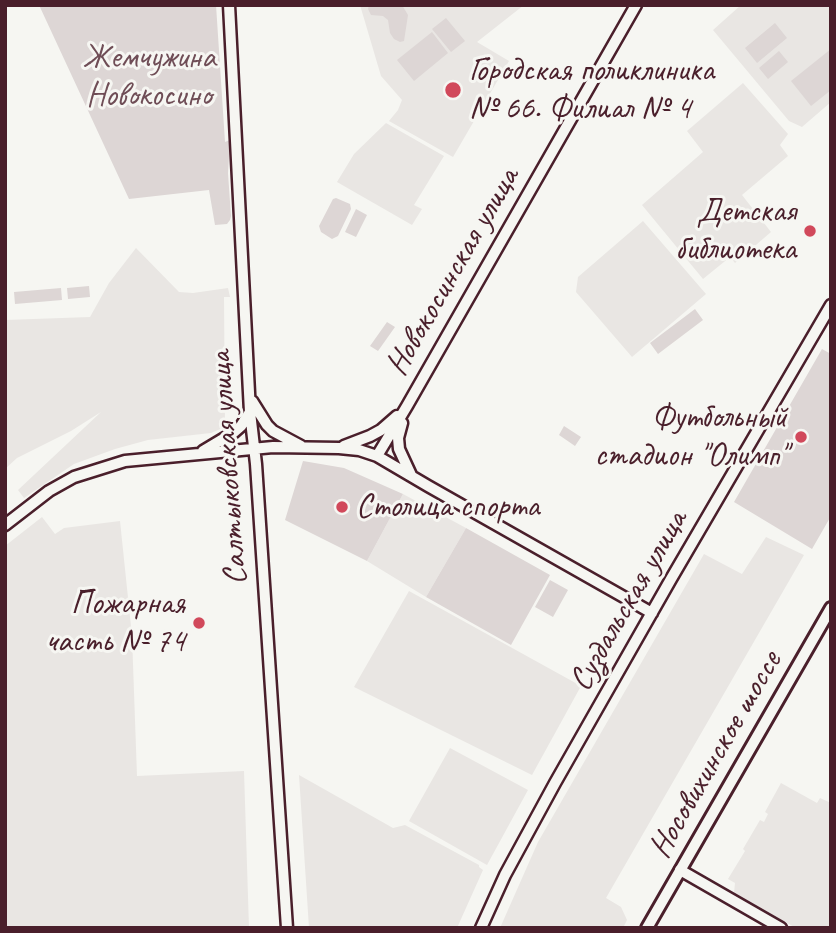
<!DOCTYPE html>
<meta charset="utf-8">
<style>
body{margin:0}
#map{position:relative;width:836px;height:933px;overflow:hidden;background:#f6f6f2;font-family:Caveat,sans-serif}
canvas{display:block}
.frame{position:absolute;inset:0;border:7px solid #4a1f2b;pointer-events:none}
</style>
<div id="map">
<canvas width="836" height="933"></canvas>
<div class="frame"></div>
</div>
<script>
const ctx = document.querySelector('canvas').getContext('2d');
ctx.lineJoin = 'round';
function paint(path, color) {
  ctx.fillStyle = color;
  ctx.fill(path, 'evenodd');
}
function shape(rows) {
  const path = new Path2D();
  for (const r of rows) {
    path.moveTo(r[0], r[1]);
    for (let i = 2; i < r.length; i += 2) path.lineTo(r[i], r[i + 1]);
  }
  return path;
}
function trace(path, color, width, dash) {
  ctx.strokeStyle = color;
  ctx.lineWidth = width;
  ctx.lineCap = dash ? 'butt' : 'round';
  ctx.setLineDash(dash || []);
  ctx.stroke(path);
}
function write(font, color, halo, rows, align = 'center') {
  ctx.font = font + ' Caveat,sans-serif';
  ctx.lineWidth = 6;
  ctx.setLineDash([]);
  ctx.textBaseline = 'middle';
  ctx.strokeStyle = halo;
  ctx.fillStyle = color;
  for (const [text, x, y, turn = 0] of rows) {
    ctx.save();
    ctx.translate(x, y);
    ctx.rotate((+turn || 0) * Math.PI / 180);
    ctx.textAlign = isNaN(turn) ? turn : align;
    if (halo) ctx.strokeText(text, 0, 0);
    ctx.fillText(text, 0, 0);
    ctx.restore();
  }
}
paint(shape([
 [360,5,524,5,477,42,509,61,453,157,389,121,398,110,402,100,381,76],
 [741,5,831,5,831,102,802,127,789,121,713,30],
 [743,83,788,134,780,145,788,156,742,195,771,232,735,263,730,257,703,279,642,205,703,152,687,131],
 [386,123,444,156,414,205,422,209,412,225,337,182,354,154],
 [643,221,706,294,632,357,576,292,578,277],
 [136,248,179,292,193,293,228,288,230,297,224,297,225,427,211,433,148,440,115,449,74,464,24,498,18,490,101,412,71,431,17,458,5,469,5,320,90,317,109,283],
 [403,494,466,528,426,597,367,561],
 [42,517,55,534,64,528,120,521,132,636,137,776,244,771,249,928,5,927,5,546],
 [766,537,804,555,606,898,621,907,627,920,623,928,500,928,538,842,704,554,742,574],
 [409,591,581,686,532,775,354,687],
 [450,748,528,790,487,865,409,821],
 [299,775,393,828,405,825,479,865,479,867,483,870,457,928,309,928],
 [781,783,817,803,820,798,831,803,831,928,796,928,734,893,735,883,728,879,745,851,743,849,760,820,764,822,768,814,765,812]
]), '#e9e6e3');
paint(shape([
 [39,5,216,5,225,142,230,140,228,173,231,216,230,220,227,224,215,225,209,190,129,199],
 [369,5,402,5,408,15,404,41,400,42,394,39,390,33,388,20,383,16,371,15,368,9],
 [446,18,465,41,451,52,432,29],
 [775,23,787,38,757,63,745,48],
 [432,32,448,53,414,81,397,60],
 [831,49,831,90,811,106,791,81],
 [779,51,788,62,768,79,759,68],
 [336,198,350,204,351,209,338,236,332,239,321,232,319,226,333,199],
 [356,209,367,215,356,237,345,232],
 [89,286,90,297,68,299,67,288],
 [61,288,62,300,15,304,14,292],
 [695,309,703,320,658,354,650,343],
 [387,322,395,327,378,351,370,346],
 [822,349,831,354,831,516,812,549,734,502],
 [564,426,581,437,575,446,559,435],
 [303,461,344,468,403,494,367,561,285,520],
 [466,528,550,575,511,645,426,597],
 [550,580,568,590,553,617,535,607]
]), '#ddd6d5');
const tertiary = shape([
 [229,5,250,412,256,464,287,928],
 [252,401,267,425,273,431,301,446],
 [402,423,398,438,399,449,411,475],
 [344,446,370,436,381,430,397,416],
 [203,451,233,433,241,426,250,412],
 [377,456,407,406,636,5],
 [5,525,49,491,74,477,125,461,273,447,339,448,359,450,377,456,428,486,652,613],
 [680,870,781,928],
 [481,928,505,875,555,783,671,579,831,305]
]);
const secondary = shape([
 [647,928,831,608]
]);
trace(tertiary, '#4a1f2b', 15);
trace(secondary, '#4a1f2b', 16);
trace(tertiary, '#f6f6f2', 10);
trace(secondary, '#f6f6f2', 10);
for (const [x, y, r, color] of [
 [453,90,9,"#d1495b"],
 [810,231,7,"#d1495b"],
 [801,437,7,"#d1495b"],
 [342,507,7,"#d1495b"],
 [199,623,7,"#d1495b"]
]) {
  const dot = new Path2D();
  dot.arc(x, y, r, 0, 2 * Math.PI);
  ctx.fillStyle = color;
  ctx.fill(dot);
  trace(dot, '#f6f6f2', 2.5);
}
write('33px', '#6f4d56', '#f6f6f2', [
 ["Жемчужина",149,58],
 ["Новокосино",149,96]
]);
write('33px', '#4a1f2b', '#f6f6f2', [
 ["Городская поликлиника",469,71,"left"],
 ["№ 66. Филиал № 4",469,109,"left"],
 ["Детская",796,212],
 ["библиотека",796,250],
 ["Футбольный",787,418],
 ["стадион \"Олимп\"",787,456],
 ["Столица спорта",356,507,"left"],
 ["Пожарная",185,604],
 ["часть № 74",185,642]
], 'right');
write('33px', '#4a1f2b', '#f6f6f2', [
 ["Новокосинская улица",453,272,-60],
 ["Салтыковская улица",229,468,-94],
 ["Суздальская улица",629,601,-60],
 ["Носовихинское шоссе",716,755,-60]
]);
</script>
